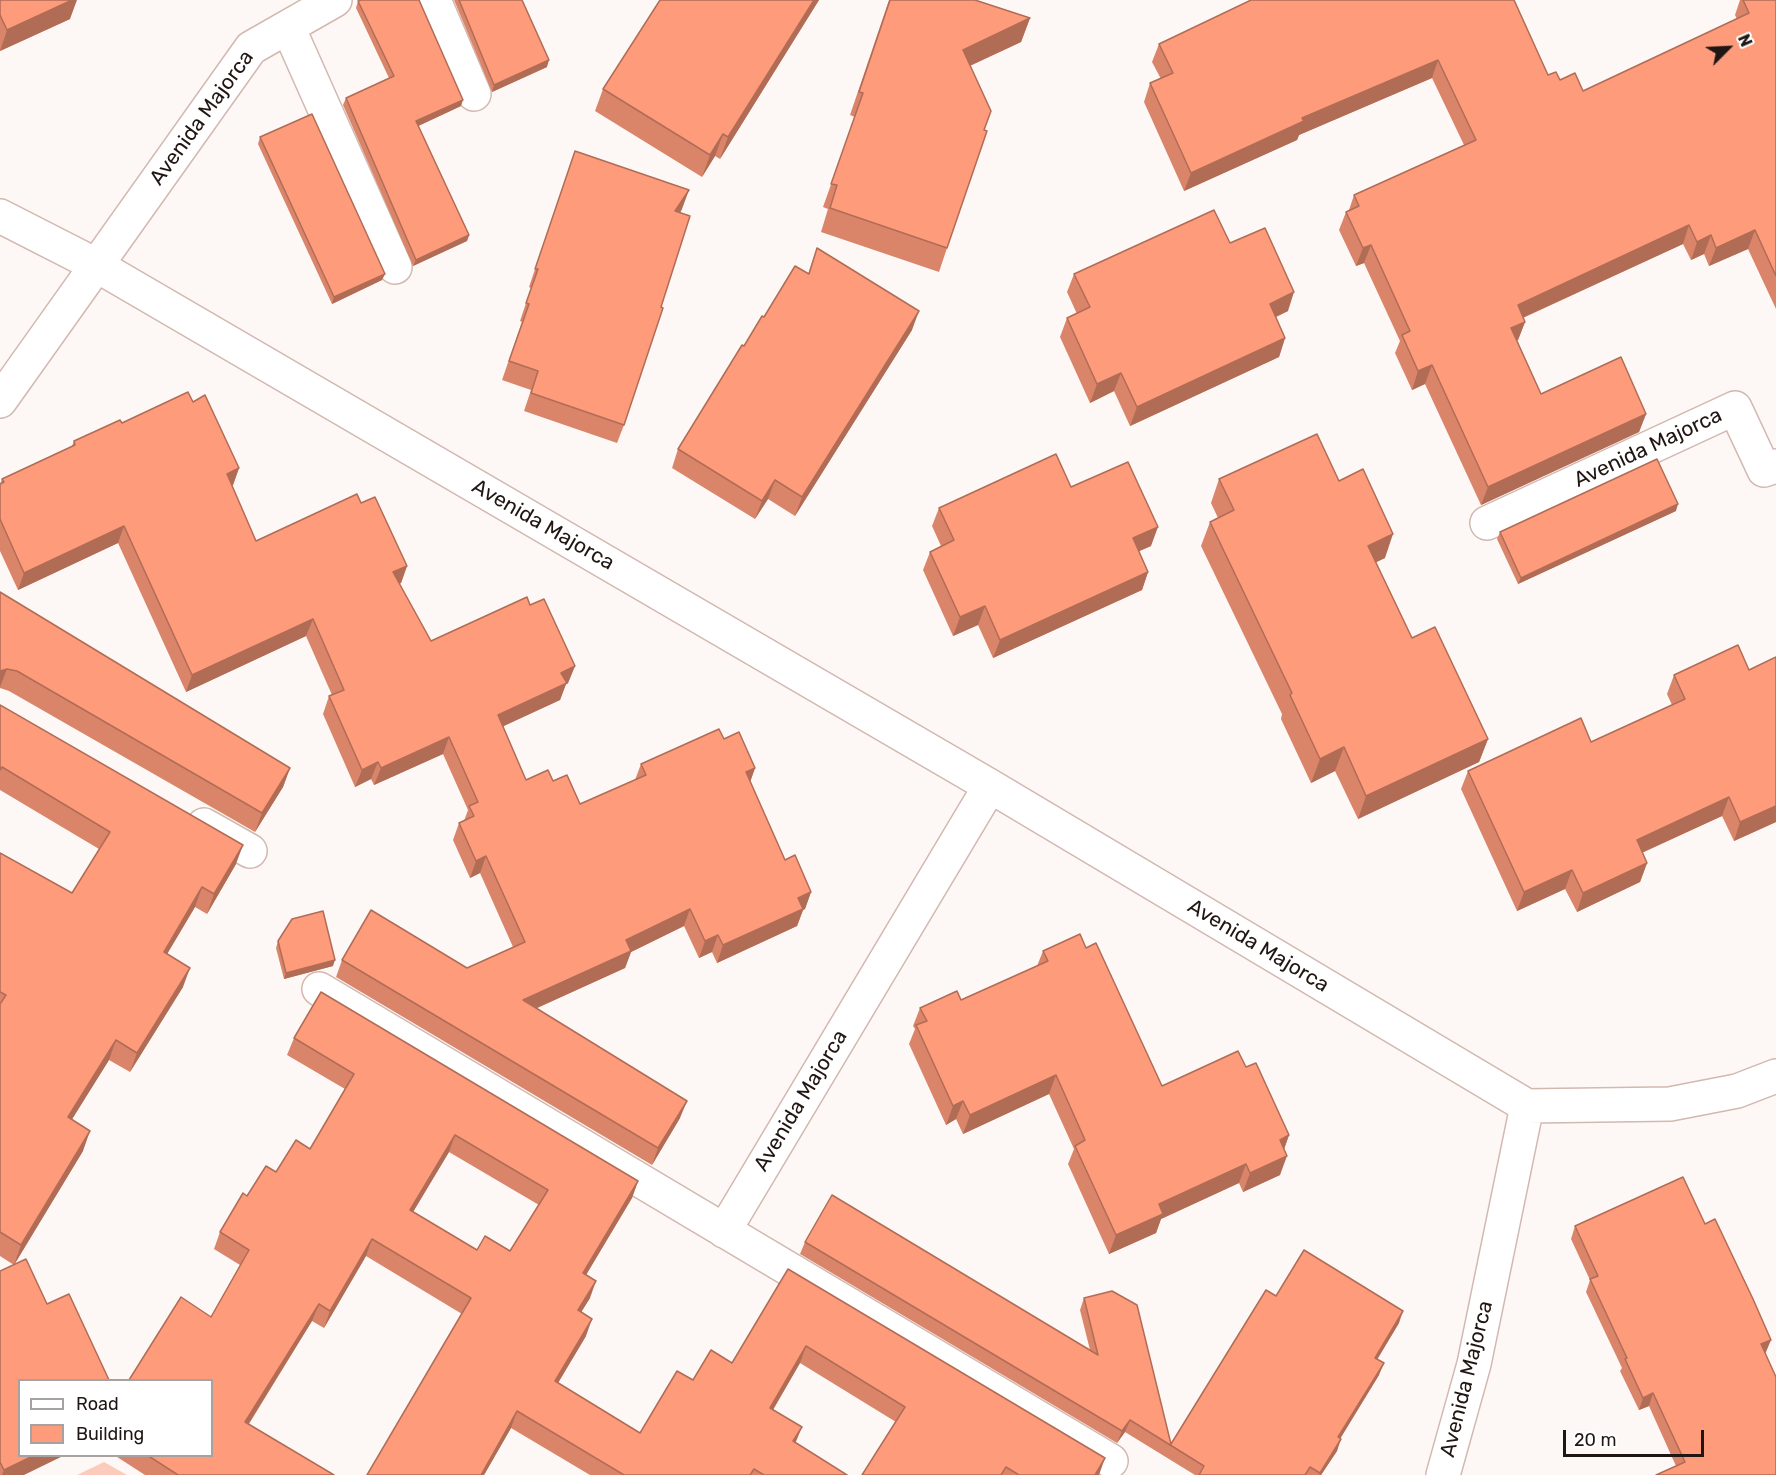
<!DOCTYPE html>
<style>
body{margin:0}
#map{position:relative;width:1776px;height:1475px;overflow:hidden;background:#fdf8f6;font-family:Rubik,sans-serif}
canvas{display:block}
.legend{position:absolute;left:18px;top:1379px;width:195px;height:78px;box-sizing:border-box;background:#fff;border:2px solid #a6a2a1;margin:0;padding:8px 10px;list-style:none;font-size:18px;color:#201613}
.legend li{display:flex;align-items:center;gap:12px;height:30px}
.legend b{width:30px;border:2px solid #a6a2a1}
.north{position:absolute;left:1698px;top:18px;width:60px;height:60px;-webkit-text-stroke:4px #fff;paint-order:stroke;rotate:66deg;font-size:16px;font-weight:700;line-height:24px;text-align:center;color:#201613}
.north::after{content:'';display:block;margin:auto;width:21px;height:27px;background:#201613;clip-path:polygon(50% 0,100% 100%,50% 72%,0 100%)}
.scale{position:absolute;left:1563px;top:1430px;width:141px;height:27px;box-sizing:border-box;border:3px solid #201613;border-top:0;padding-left:8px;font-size:18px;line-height:21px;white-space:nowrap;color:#201613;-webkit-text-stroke:4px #fff;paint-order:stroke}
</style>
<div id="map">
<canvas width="1776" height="1475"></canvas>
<ul class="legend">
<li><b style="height:8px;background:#fff"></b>Road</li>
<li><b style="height:16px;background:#fd9b7b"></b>Building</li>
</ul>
<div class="north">N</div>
<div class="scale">20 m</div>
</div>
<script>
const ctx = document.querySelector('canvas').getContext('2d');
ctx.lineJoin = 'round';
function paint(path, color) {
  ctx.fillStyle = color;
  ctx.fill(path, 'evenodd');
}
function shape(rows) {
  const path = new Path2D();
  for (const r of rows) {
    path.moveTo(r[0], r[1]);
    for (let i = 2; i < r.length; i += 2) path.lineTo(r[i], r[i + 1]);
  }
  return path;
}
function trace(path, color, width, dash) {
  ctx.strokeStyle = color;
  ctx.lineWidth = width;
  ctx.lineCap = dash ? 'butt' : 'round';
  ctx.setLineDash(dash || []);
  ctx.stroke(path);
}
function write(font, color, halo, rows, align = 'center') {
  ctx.font = font + ' Rubik,sans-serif';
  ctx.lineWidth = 4.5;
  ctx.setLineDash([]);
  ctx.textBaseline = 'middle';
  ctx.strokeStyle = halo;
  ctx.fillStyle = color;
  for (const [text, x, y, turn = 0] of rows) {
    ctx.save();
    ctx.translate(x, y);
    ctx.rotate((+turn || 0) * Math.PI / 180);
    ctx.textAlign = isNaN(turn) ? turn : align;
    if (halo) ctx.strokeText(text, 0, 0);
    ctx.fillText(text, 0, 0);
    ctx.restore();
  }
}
paint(shape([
 [104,1462,127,1475,77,1475]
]), '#fbcbbb');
const minor = shape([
 [434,0,474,94],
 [288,27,395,267],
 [0,216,96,265,990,786,1527,1106,1670,1104,1737,1091,1776,1076],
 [0,401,251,48,335,0],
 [1487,523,1735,408,1764,470,1776,466],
 [204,825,250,851],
 [319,989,1111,1461],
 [724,1231,990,786],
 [1443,1475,1474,1364,1527,1106]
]);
trace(minor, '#d3b8b0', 36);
trace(minor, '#fff', 33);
paint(shape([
 [0,0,70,19,0,51],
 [454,0,522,0,547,67,492,92],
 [660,0,819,0,720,159,715,156,702,177,595,111,603,89],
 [889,0,975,0,1030,18,1021,42,970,66,984,130,947,248,939,272,821,232,828,209,823,207,855,117,850,115],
 [1251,0,1548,75,1583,91,1737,19,1735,15,1740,0,1776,0,1776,309,1748,249,1709,266,1704,254,1691,260,1683,244,1523,318,1525,322,1518,340,1517,340,1541,394,1646,414,1639,432,1481,505,1425,384,1412,390,1395,353,1400,341,1364,263,1356,266,1339,230,1346,212,1349,210,1354,195,1464,145,1432,78,1299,135,1297,140,1184,191,1144,102,1150,83,1161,79,1152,62,1159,44],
 [358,1,461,106,418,126,469,235,467,241,413,266,343,105,346,98,389,78,356,8],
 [260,137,382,280,332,304,258,144],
 [575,151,682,209,680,213,624,425,617,443,524,411,531,390,502,380,522,322,520,321,531,288,529,287],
 [1230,243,1288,311,1276,317,1285,338,1279,357,1130,426,1114,391,1090,403,1060,337,1067,318,1077,314,1067,292,1074,274],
 [817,248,912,330,795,516,768,499,755,519,672,468,678,449,764,317,808,274],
 [193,402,239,468,233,485,232,486,256,541,361,503,407,566,401,583,399,584,431,641,530,605,575,666,568,683,566,684,560,700,503,726,526,780,553,781,580,804,635,780,641,764,724,739,755,768,750,782,785,860,811,892,805,909,803,910,797,926,717,963,712,952,699,958,684,926,631,952,625,968,537,1008,680,1118,652,1165,336,977,342,960,467,968,513,947,480,873,470,878,453,840,459,823,464,821,468,810,443,754,374,785,371,779,355,787,323,714,329,696,332,695,306,636,186,692,118,543,18,590,0,551,0,484,2,479,72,446,74,441,122,423],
 [1219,479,1339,481,1385,558,1376,562,1412,638,1488,739,1479,762,1358,819,1335,771,1311,783,1281,719,1282,714,1201,546,1210,522,1218,518,1211,503],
 [1071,487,1151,546,1139,551,1148,572,1142,590,993,658,978,625,953,636,923,570,930,552,941,546,932,526,939,508],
 [1676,511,1518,584,1497,539,1500,532],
 [0,592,290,768,283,787,255,832,9,691,0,688],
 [1776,657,1776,822,1734,841,1722,816,1642,853,1647,863,1640,882,1577,912,1565,889,1517,911,1461,789,1468,771,1591,742,1672,705,1667,694,1674,675,1749,670],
 [0,705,236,864,207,914,195,907,167,954,183,987,130,1072,109,1060,72,1119,83,1151,14,1265,24,1475,0,1475,0,1271,14,1265,0,1256,0,853,72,893,99,849,0,790],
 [278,941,333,966,284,979,276,948],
 [1086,948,1162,1086,1246,1067,1289,1135,1284,1150,1280,1175,1243,1192,1239,1183,1161,1219,1156,1233,1109,1254,1068,1164,1074,1149,1049,1094,963,1134,956,1119,946,1125,909,1044,915,1029,913,1026,920,1008,961,1000,1037,966,1043,951],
 [294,1038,638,1181,632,1198,586,1275,590,1298,581,1312,586,1336,558,1383,640,1433,693,1380,732,1363,788,1269,1099,1475,862,1475,896,1422,800,1363,773,1410,796,1443,847,1475,590,1475,511,1428,484,1475,367,1475,462,1314,366,1256,324,1328,312,1321,249,1424,334,1475,145,1475,114,1455,212,1455,211,1317,240,1265,214,1249,220,1232,247,1196,276,1172,310,1149,345,1089,287,1055],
 [449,1152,539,1205,510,1251,477,1250,413,1212],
 [1705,1224,1766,1352,1765,1353,1776,1475,1676,1466,1649,1406,1639,1410,1620,1371,1622,1368,1586,1292,1590,1280,1571,1239,1575,1226],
 [805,1242,1090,1350,1080,1310,1084,1298,1171,1444,1276,1296,1399,1323,1377,1359,1379,1375,1340,1438,1337,1451,1321,1475,1195,1475,1125,1432,1117,1443,800,1254]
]), '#da856a');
paint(shape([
 [72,0,77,0,70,19,0,51,7,30],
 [814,0,819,0,720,159,728,137],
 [1030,18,1021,42,954,73,963,50],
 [549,60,547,67,492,92,494,85],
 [1438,60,1432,78,1299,135,1297,140,1184,191,1191,173,1302,118],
 [463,100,461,106,414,128,416,121],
 [723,134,715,156,702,177,710,155],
 [689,190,682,209,669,230,675,211],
 [1689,225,1683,244,1511,323,1518,305],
 [1755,230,1748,249,1709,266,1716,248],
 [469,235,467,241,413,266,416,260],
 [1711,235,1704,254,1691,260,1697,242],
 [1371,245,1364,263,1356,266,1363,248],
 [385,274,382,280,332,304,334,297],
 [1294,292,1288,311,1263,323,1270,304],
 [919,311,912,330,795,516,802,497],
 [1525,322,1518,340,1505,346,1511,328],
 [1285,338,1279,357,1130,426,1137,407],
 [1432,365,1425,384,1412,390,1418,371],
 [1121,373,1114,391,1090,403,1097,384],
 [1646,414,1639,432,1481,505,1488,487],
 [239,468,233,485,220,491,227,474],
 [775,480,768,499,755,519,762,501],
 [1678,504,1676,511,1518,584,1521,578],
 [124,526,118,543,18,590,24,573],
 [1158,527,1151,546,1126,557,1133,538],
 [1393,534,1385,558,1360,570,1368,546],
 [407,566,401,583,387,590,393,572],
 [1148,572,1142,590,993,658,1000,640],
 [985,606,978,625,953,636,960,617],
 [313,619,306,636,186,692,192,675],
 [575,666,568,683,566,684,560,700,491,732,498,715,561,673],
 [7,669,0,687,0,671],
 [449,737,443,754,374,785,381,768],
 [1488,739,1479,762,1358,819,1366,796],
 [1344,747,1335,771,1311,783,1320,759],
 [378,762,371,779,355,787,362,770],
 [290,768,283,787,255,832,262,813],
 [755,768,749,785,746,772],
 [1729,797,1722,816,1630,858,1637,840],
 [1776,806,1776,822,1734,841,1740,822],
 [243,845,236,864,207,914,214,894],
 [486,856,480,873,470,878,476,861],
 [1647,863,1640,882,1577,912,1583,893],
 [1572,870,1565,889,1517,911,1524,892],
 [202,887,195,907,157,971,164,952],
 [811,892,805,909,803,910,797,926,717,963,723,945,798,898],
 [690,909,684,926,631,952,625,968,517,1017,523,1000,626,940],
 [718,935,712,952,699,958,705,941],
 [335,960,333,966,284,979,286,973],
 [190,968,183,987,130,1072,137,1053],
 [116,1040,109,1060,61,1137,68,1117],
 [1056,1075,1049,1094,963,1134,970,1115],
 [687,1101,680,1118,652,1165,658,1148],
 [963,1101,956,1119,946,1125,953,1106],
 [90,1131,83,1151,14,1265,21,1245],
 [455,1135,449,1152,404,1227,410,1210],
 [1289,1135,1282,1154,1280,1140],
 [1287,1156,1280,1175,1243,1192,1250,1173],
 [1246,1164,1239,1183,1161,1219,1156,1233,1109,1254,1116,1235,1159,1204],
 [638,1181,632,1198,577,1290,583,1273],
 [372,1239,366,1256,324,1328,330,1311],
 [596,1281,590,1298,572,1327,578,1310],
 [319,1304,312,1321,239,1439,245,1422],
 [1403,1311,1399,1323,1371,1370,1375,1358],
 [592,1319,586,1336,549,1398,555,1381],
 [1771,1340,1766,1352,1756,1356,1761,1344],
 [806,1346,800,1363,764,1425,770,1408],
 [1384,1363,1379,1375,1334,1449,1338,1437],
 [1653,1393,1649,1406,1639,1410,1643,1398],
 [517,1411,511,1428,484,1475,481,1475],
 [1130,1420,1125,1432,1117,1443,1122,1431],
 [802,1427,795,1444,793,1441],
 [1341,1439,1337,1451,1321,1475,1319,1475],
 [35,1455,65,1455,24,1475,2,1475,4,1470],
 [1105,1458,1099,1475,1095,1475]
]), '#b16c56');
const building = shape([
 [0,0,72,0,7,30,0,15,0,0],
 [361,0,419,0,463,100,416,121,469,235,416,260,346,98,394,76,358,1,361,0],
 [459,0,522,0,549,60,494,85,459,0],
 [660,0,814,0,728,137,723,134,710,155,603,89,660,0],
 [890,0,975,0,1030,18,963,50,991,111,984,130,987,131,947,248,830,208,837,185,831,184,863,93,859,92,890,0],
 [1251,0,1514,0,1548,75,1556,72,1560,80,1575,73,1583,91,1749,13,1743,0,1776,0,1776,276,1755,230,1716,248,1711,235,1697,242,1689,225,1518,305,1525,322,1511,328,1541,394,1621,357,1646,414,1488,487,1432,365,1418,371,1402,335,1410,331,1371,245,1363,248,1346,212,1359,206,1354,195,1476,140,1438,60,1302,118,1304,121,1191,173,1150,83,1173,73,1159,44,1251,0],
 [312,114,385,274,334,297,260,137,312,114],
 [575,151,689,190,675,211,690,216,661,307,663,308,624,425,531,393,538,371,509,361,529,304,526,303,538,269,535,269,575,151],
 [1214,210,1230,243,1265,228,1294,292,1270,304,1285,338,1137,407,1121,373,1097,384,1067,318,1090,307,1074,274,1214,210],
 [817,248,919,311,802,497,775,480,762,501,678,449,742,345,744,346,762,316,764,317,795,266,809,274,817,248],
 [188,392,193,402,205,395,239,468,227,474,256,541,357,494,361,503,375,497,407,566,393,572,431,641,527,597,530,605,544,599,575,666,561,673,567,683,498,715,526,780,548,770,553,781,567,775,580,804,646,775,641,764,719,729,724,739,739,732,755,768,746,772,785,860,795,855,811,892,798,898,803,909,723,945,718,935,705,941,690,909,626,940,631,951,523,1000,687,1101,658,1148,342,960,371,910,467,968,525,942,486,856,476,861,459,823,474,816,469,806,478,802,449,737,381,768,378,762,362,770,329,696,344,690,313,619,192,675,124,526,24,573,0,519,0,484,4,482,2,479,75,445,74,441,120,420,122,423,188,392],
 [1317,434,1339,481,1363,469,1393,534,1368,546,1412,638,1435,627,1488,739,1366,796,1344,747,1320,759,1290,695,1292,693,1210,522,1234,510,1219,479,1317,434],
 [1056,454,1071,487,1128,462,1158,527,1133,538,1148,572,1000,640,985,606,960,617,930,552,954,540,939,508,1056,454],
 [1657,459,1678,504,1521,578,1500,532,1657,459],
 [0,592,290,768,262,813,17,671,7,669,0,671,0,592],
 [1738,645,1749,670,1776,657,1776,806,1740,822,1729,797,1637,840,1647,863,1583,893,1572,870,1524,892,1468,771,1581,718,1591,742,1685,699,1674,675,1738,645],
 [0,705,243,845,214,894,202,887,164,952,190,968,137,1053,116,1040,68,1117,90,1131,21,1245,0,1232,0,1004,6,995,0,992,0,853,72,893,110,832,2,767,0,770,0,705],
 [323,911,335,960,286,973,278,941,292,919,323,911],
 [1080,934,1086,948,1096,943,1162,1086,1238,1051,1246,1067,1256,1063,1289,1135,1280,1140,1287,1156,1250,1173,1246,1164,1159,1204,1163,1214,1116,1235,1075,1146,1085,1140,1056,1075,970,1115,963,1101,953,1106,916,1025,927,1021,920,1008,957,991,961,1000,1048,961,1043,951,1080,934],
 [321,992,638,1181,583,1273,596,1281,578,1310,592,1319,555,1381,640,1433,677,1371,693,1380,711,1350,732,1363,788,1269,1105,1458,1095,1475,1019,1475,1006,1467,1001,1475,862,1475,905,1407,806,1346,770,1408,802,1427,793,1441,847,1475,764,1475,754,1469,750,1475,624,1475,517,1411,481,1475,367,1475,471,1298,372,1239,330,1311,319,1304,245,1422,334,1475,178,1475,147,1455,212,1455,212,1380,129,1380,181,1297,211,1317,249,1250,220,1232,243,1193,247,1196,266,1166,276,1172,296,1140,310,1149,354,1074,294,1038,321,992],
 [455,1135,548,1190,510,1251,485,1236,477,1250,410,1210,455,1135],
 [1683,1177,1705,1224,1715,1219,1753,1299,1771,1340,1761,1344,1776,1377,1776,1475,1656,1475,1685,1462,1653,1393,1643,1398,1625,1359,1627,1358,1590,1279,1598,1276,1575,1226,1683,1177],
 [832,1195,1098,1355,1084,1298,1112,1291,1137,1305,1171,1444,1266,1290,1276,1296,1304,1250,1403,1311,1375,1358,1384,1363,1338,1437,1341,1439,1320,1473,1310,1467,1305,1475,1199,1475,1204,1466,1130,1420,1122,1431,805,1242,832,1195],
 [26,1259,47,1304,69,1294,109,1380,20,1380,20,1455,35,1455,4,1470,0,1462,0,1271,26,1259]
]);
paint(building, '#fd9b7b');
trace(building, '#b16c56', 1.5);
write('21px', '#201613', '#fff', [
 ["Avenida Majorca",202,118,-54],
 ["Avenida Majorca",1648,448,-25],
 ["Avenida Majorca",543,525,30],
 ["Avenida Majorca",1258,946,31],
 ["Avenida Majorca",801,1101,-59],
 ["Avenida Majorca",1467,1379,-76]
]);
</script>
